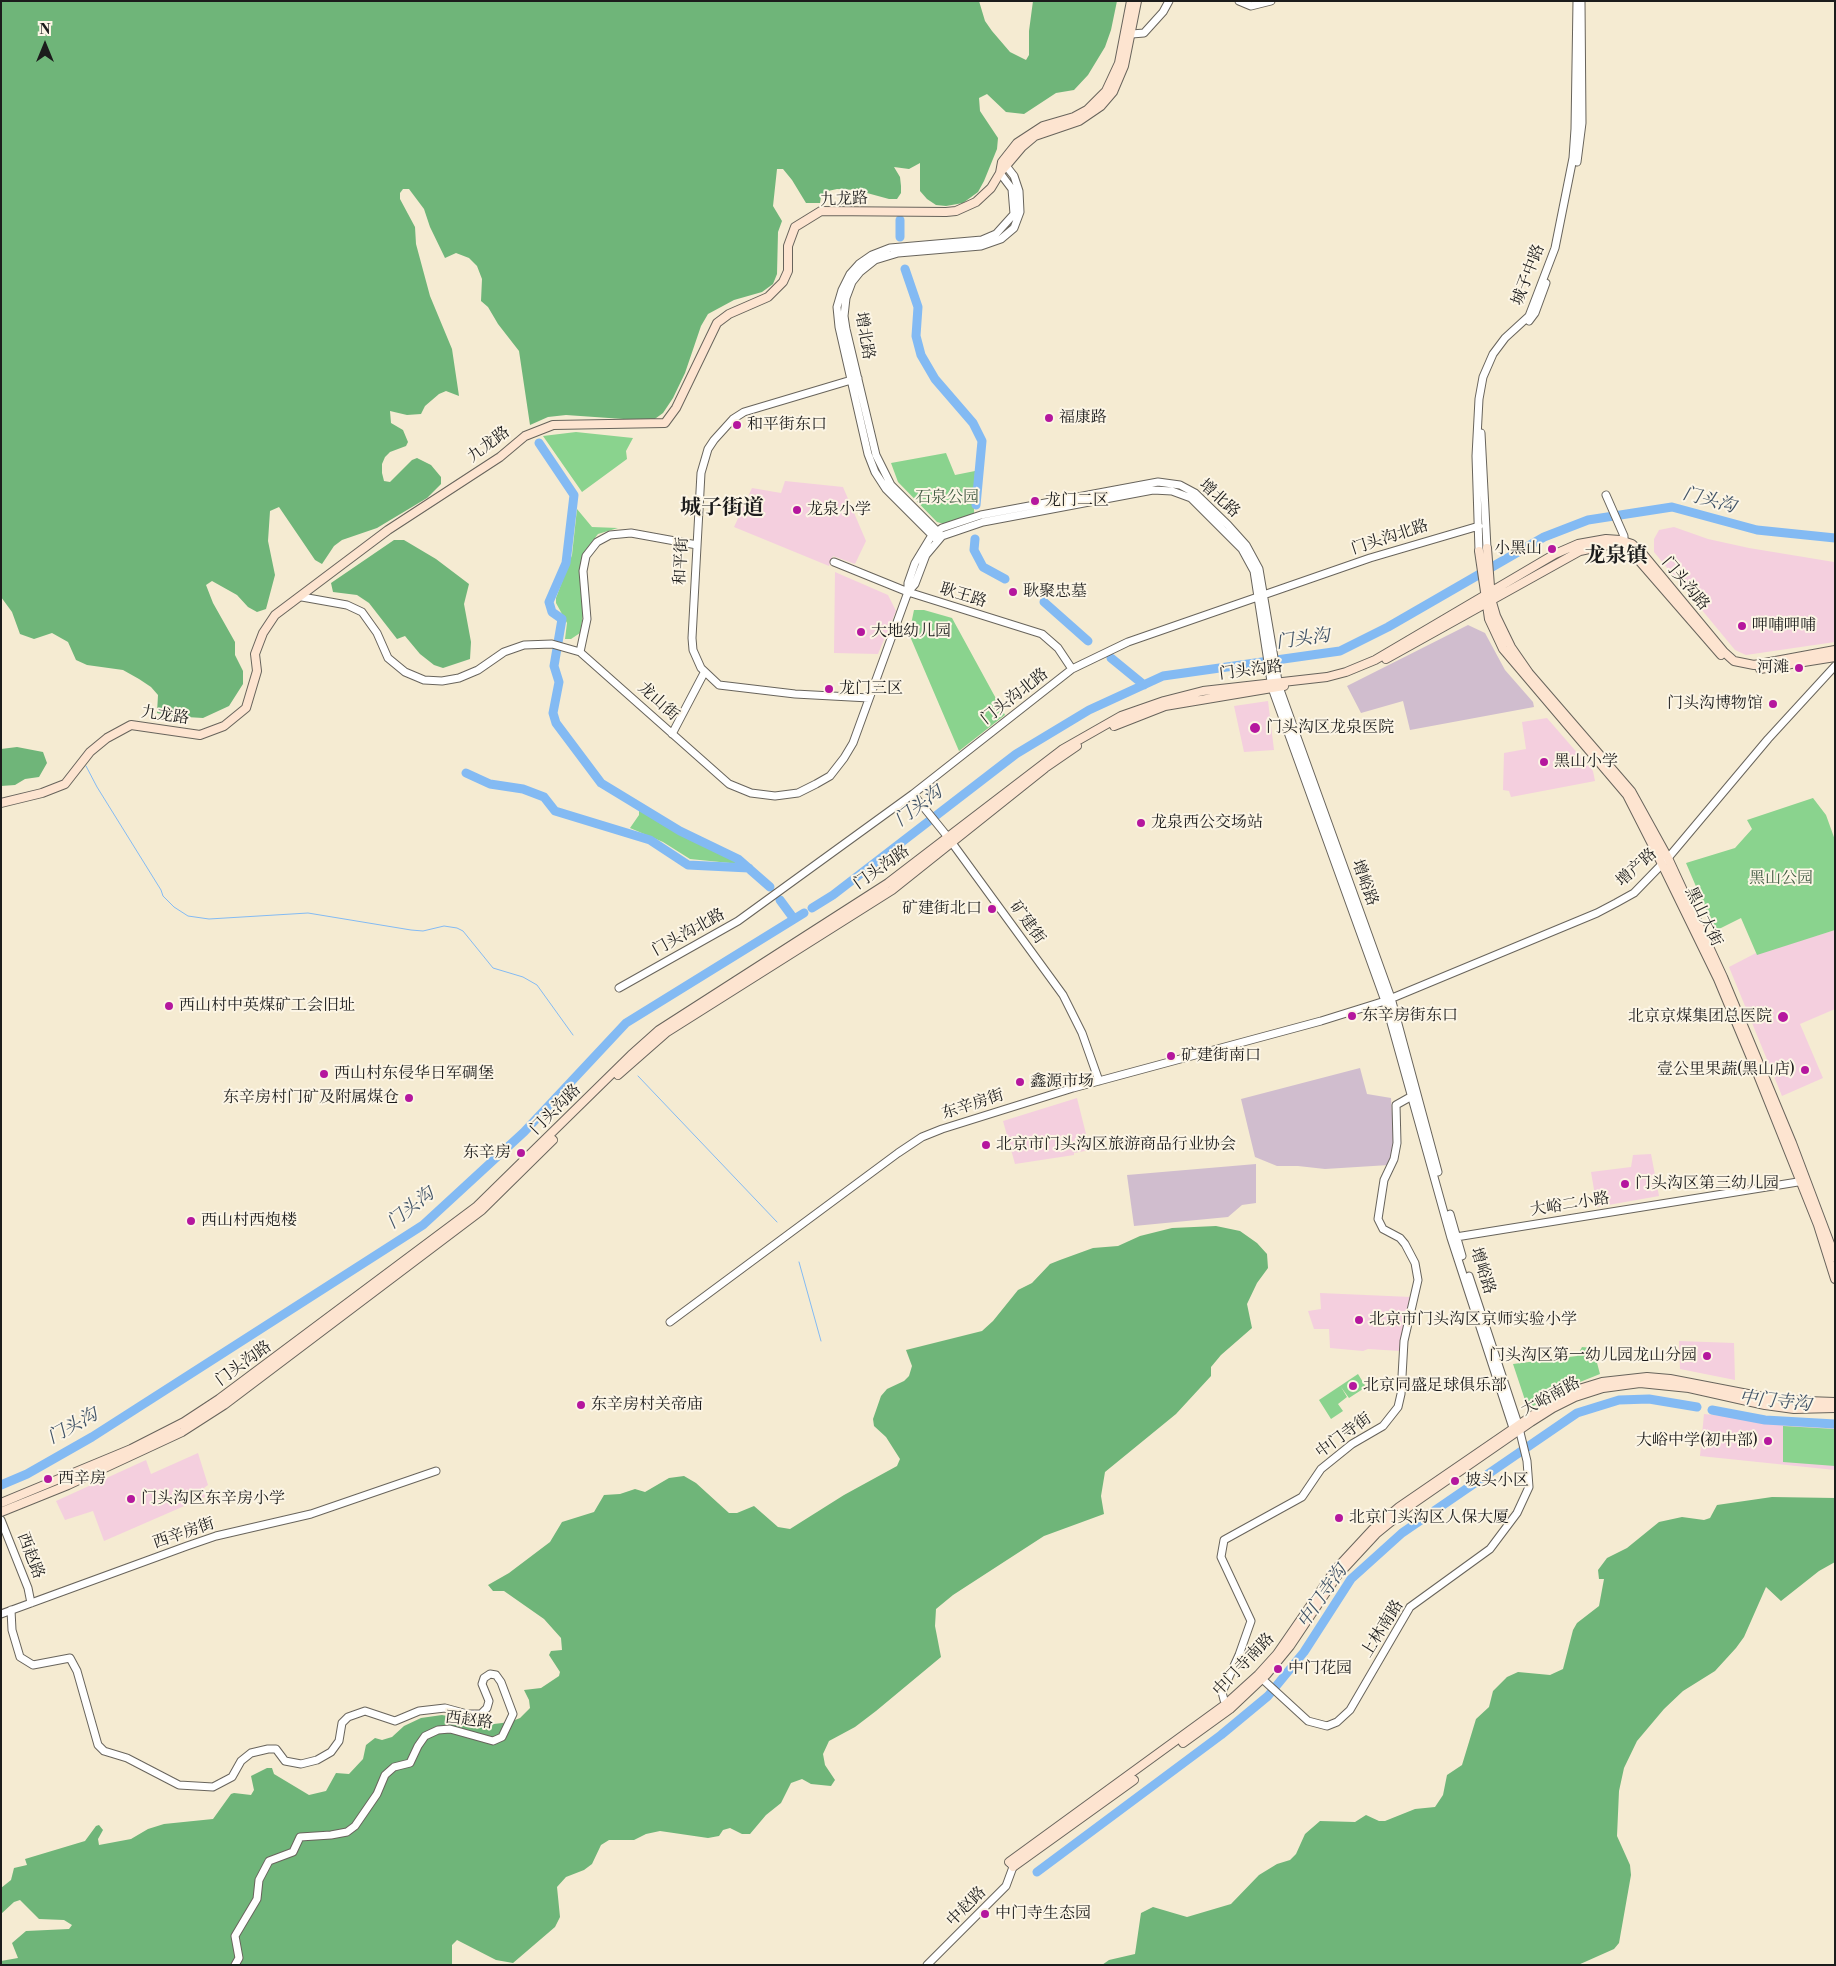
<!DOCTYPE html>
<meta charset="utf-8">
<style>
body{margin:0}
#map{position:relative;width:1836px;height:1966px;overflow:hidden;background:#f5ebd2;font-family:"Libre Bodoni",serif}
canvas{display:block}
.frame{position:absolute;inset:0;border:2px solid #1c1c1c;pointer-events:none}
.north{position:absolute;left:20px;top:20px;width:50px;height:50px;-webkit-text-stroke:4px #fcf5e5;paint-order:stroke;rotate:0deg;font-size:14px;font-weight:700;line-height:20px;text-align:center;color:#1c1c1c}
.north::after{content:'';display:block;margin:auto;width:18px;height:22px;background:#1c1c1c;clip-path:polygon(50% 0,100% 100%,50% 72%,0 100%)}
</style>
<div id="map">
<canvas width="1836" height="1966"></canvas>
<div class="frame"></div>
<div class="north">N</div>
</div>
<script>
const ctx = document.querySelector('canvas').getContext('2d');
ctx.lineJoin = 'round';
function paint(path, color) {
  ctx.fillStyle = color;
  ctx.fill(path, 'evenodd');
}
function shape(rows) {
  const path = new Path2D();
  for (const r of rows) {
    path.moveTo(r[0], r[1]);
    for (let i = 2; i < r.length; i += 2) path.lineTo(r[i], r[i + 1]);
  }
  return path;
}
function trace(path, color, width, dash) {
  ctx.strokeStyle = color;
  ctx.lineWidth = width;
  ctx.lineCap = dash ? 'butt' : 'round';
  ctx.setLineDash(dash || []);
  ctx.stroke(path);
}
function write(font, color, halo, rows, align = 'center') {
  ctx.font = font + ' "Libre Bodoni","Noto Serif SC",serif';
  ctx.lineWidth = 4;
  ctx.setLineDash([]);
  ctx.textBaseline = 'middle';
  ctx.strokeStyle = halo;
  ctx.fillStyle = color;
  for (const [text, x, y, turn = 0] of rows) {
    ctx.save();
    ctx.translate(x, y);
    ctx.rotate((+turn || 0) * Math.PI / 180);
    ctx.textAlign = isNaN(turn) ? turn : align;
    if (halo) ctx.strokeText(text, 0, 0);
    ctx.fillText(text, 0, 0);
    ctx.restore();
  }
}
paint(shape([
 [785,481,843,487,866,541,855,564,833,556,829,566,734,527,752,488,781,493],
 [1674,527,1708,539,1749,548,1834,562,1835,642,1746,655,1735,650,1654,552,1654,539,1659,530],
 [835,572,888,595,896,611,878,654,834,653],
 [1268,701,1274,750,1244,752,1234,706],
 [1547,718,1593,771,1595,781,1511,797,1509,791,1503,790,1504,753,1526,749,1522,722],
 [1835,930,1835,1009,1800,1024,1823,1078,1782,1096,1729,967,1756,953,1757,954],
 [1077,1098,1090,1150,1074,1153,1074,1155,1015,1164,1003,1121],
 [1651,1154,1659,1196,1597,1207,1591,1172,1631,1167,1633,1155],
 [1320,1293,1411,1297,1400,1351,1368,1349,1363,1351,1330,1348,1329,1329,1314,1329,1308,1311,1321,1309],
 [1679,1341,1734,1343,1735,1380,1680,1369],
 [1704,1414,1835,1427,1835,1470,1700,1456],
 [198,1453,208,1485,204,1488,205,1497,104,1541,93,1511,65,1520,56,1501,146,1460,151,1474]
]), '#f4cfde');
paint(shape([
 [1468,625,1485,633,1505,670,1533,702,1534,707,1410,730,1403,701,1361,713,1347,686],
 [1360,1068,1367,1094,1391,1098,1394,1146,1389,1165,1325,1169,1298,1166,1277,1166,1255,1157,1241,1099],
 [1256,1164,1256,1203,1242,1205,1228,1217,1134,1226,1127,1175]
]), '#d0bdce');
paint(shape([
 [576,432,633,438,626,451,627,459,582,492,543,436],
 [946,453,955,475,975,471,974,514,944,524,937,522,898,482,891,463],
 [577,509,592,527,618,528,598,534,588,547,579,569,584,609,580,633,571,639,565,639,567,623,556,603,556,598,572,555],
 [914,610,924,610,952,618,1005,715,959,751,909,634],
 [1813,798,1826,815,1835,840,1835,930,1757,955,1741,918,1715,931,1686,863,1735,848,1752,829,1747,820],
 [639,809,684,837,740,864,690,859,663,842,630,828,639,815],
 [1582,1347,1593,1348,1600,1374,1565,1388,1528,1409,1513,1364,1577,1356],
 [1358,1374,1366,1387,1349,1398,1341,1387,1347,1397,1338,1404,1343,1411,1331,1419,1319,1400],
 [1783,1426,1835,1429,1835,1466,1783,1462]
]), '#8ad38e');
paint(shape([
 [1,1,979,1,985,21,992,31,1010,52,1026,60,1029,55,1029,31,1033,1,1117,1,1111,30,1105,47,1088,75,1074,90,1056,93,1024,114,1006,112,987,94,979,98,980,111,998,138,997,149,984,181,978,192,963,203,946,206,936,205,927,199,920,191,920,163,909,169,894,167,900,177,901,186,901,193,897,199,889,199,856,190,837,189,828,191,821,196,820,203,806,203,792,180,783,169,777,169,773,206,782,221,778,232,777,274,773,284,762,292,734,300,708,314,701,326,685,373,673,398,663,413,652,421,566,415,548,417,530,425,519,351,498,324,488,307,481,301,482,279,477,266,469,258,456,253,445,258,430,227,424,209,409,189,403,189,400,193,400,199,415,227,416,244,430,296,452,349,459,396,446,391,439,394,425,406,421,414,407,415,390,411,391,423,403,430,408,442,406,446,390,452,385,457,382,464,382,473,384,481,390,482,412,460,417,458,431,465,441,477,441,484,427,498,377,528,342,540,334,546,322,564,315,560,279,507,270,511,268,541,275,575,266,609,257,612,248,607,237,595,212,581,206,585,213,603,235,642,235,655,243,671,243,684,229,706,203,718,170,716,157,713,158,695,151,687,139,679,123,670,87,665,76,660,68,642,52,633,34,639,20,634,12,612,1,597],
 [394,540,404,540,436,559,469,584,464,604,471,642,470,659,443,668,434,665,420,654,405,636,397,639,369,603,357,595,333,592,331,583],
 [17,747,43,752,47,763,39,777,25,779,15,785,1,786,1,749],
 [1216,1226,1240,1231,1257,1243,1267,1254,1268,1268,1257,1283,1247,1304,1252,1328,1221,1355,1211,1367,1211,1376,1176,1414,1105,1472,1101,1496,1104,1514,1044,1536,953,1595,936,1609,935,1626,941,1657,876,1711,855,1727,829,1741,823,1754,825,1765,835,1780,831,1786,811,1784,802,1779,791,1783,781,1803,766,1815,750,1834,742,1834,730,1828,723,1830,719,1836,708,1838,660,1831,646,1834,634,1840,609,1840,601,1845,592,1864,584,1870,566,1877,557,1887,560,1917,555,1927,513,1963,496,1960,457,1940,452,1945,452,1965,1,1965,1,1961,18,1958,12,1943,26,1931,69,1929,72,1925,64,1920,39,1919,20,1900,14,1902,1,1914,1,1888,11,1880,14,1868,27,1865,25,1859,85,1841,96,1826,99,1825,103,1830,98,1839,99,1845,131,1839,148,1829,164,1824,213,1819,231,1794,234,1793,251,1795,254,1790,251,1776,267,1768,272,1768,274,1774,309,1795,326,1791,336,1773,349,1774,363,1759,366,1745,375,1738,382,1740,392,1737,404,1726,421,1718,442,1715,467,1720,489,1716,494,1724,510,1722,520,1718,530,1708,529,1700,524,1690,541,1688,559,1676,560,1672,549,1655,551,1651,562,1650,561,1638,544,1619,504,1591,493,1591,488,1585,509,1573,550,1542,562,1522,594,1512,604,1495,620,1494,635,1489,645,1492,669,1478,684,1476,696,1483,729,1513,737,1513,754,1506,778,1527,790,1529,844,1495,897,1466,900,1459,886,1437,874,1426,873,1419,881,1396,887,1389,904,1381,909,1376,912,1366,906,1350,982,1331,993,1321,1018,1290,1032,1283,1050,1264,1060,1260,1093,1248,1118,1246,1140,1236,1172,1228],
 [1772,1497,1835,1498,1835,1562,1819,1571,1781,1601,1766,1587,1744,1637,1736,1648,1715,1671,1683,1691,1664,1709,1637,1741,1624,1768,1619,1791,1617,1836,1630,1865,1631,1875,1619,1943,1614,1949,1578,1965,1102,1965,1109,1960,1135,1954,1141,1913,1153,1907,1187,1917,1231,1904,1259,1875,1277,1864,1290,1860,1296,1854,1305,1834,1320,1821,1355,1822,1366,1815,1379,1821,1385,1821,1415,1809,1435,1807,1443,1795,1447,1775,1462,1765,1476,1719,1489,1707,1493,1691,1507,1677,1518,1672,1550,1675,1563,1669,1573,1630,1577,1623,1599,1606,1604,1579,1599,1579,1598,1570,1607,1558,1627,1548,1659,1522,1682,1517,1704,1520,1710,1518,1717,1505]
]), '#6fb579');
trace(shape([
 [86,766,97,787,161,890,163,896,174,907,188,916,209,919,308,913,411,930,423,931,444,926,457,928,463,931,493,968,523,977,537,985,573,1035],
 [638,1076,777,1222],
 [799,1262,821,1341]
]), '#83baf3', 1);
trace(shape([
 [900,220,900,237],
 [905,269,918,307,916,336,921,355,935,379,973,423,982,441,976,505],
 [539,443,574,495,566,563,549,602,552,612,562,619,554,666,559,682,553,713,556,723,601,783,680,831,738,859,770,887],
 [975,539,974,550,983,567,1005,579],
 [1044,602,1088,641],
 [1111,658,1144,685],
 [466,773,490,784,523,789,544,797,555,811,650,840,688,865,749,868],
 [780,900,794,919],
 [812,908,833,895,1016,754,1089,710,1163,676,1340,651,1388,627,1544,537,1588,520,1672,507,1757,530,1835,538],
 [1712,1410,1765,1420,1835,1424],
 [1,1485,27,1474,92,1437,423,1225,524,1132,626,1023,804,913],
 [1037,1872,1221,1735,1268,1696,1304,1652,1351,1579,1402,1533,1577,1413,1619,1400,1649,1399,1697,1407]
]), '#83baf3', 9);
const tertiary = shape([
 [1239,1,1251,6,1271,1],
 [1132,34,1144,33,1163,12,1169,1],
 [1577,162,1582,123,1581,1],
 [1529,321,1535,313,1546,283],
 [858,378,744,412,733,419,714,440,708,449,701,473,692,638,693,650,701,668,719,685,795,694,869,698],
 [1481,433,1487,548],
 [1606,495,1624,536,1624,546],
 [939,533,891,485,876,455,846,329,844,316,846,298,852,282,860,272,875,260,898,253,981,246,1001,239,1014,228,1020,212,1019,191,1014,176,1003,162],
 [935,538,886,489,875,472,868,454,839,327,837,307,842,290,850,274,859,264,872,255,890,248,982,240,996,234,1014,214,1012,189,1000,173],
 [1479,551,1476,456,1479,399,1483,377,1493,354,1505,338,1529,316,1555,248,1573,158,1575,129,1577,1],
 [834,562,908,592,1042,634,1058,648,1072,669],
 [908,592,908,583,915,563,932,535,942,528,981,515,1158,482,1180,485,1195,493,1228,525,1246,545,1259,569,1279,687,1391,998,1438,1172],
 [302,597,347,605,362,612,377,633,388,658,405,672,424,680,442,681,459,678,478,670,504,652,524,645,552,644,580,652,729,784,751,793,775,796,798,793,816,784,830,776,844,758,853,743,908,592,915,584,926,555,942,536,983,522,1153,490,1172,491,1191,498,1242,549,1254,571,1272,688,1385,1001,1451,1238,1513,1428,1518,1431],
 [580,652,587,619,583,571,586,556,597,542,610,535,631,533,697,545],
 [672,734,704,673],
 [913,794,947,836,1063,995,1082,1033,1099,1081],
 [619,988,738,921,913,794,1072,669,1128,642,1370,558,1479,526],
 [1450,1214,1462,1256],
 [1456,1237,1804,1181],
 [670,1322,898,1153,922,1137,942,1129,1073,1088,1321,1021,1385,1001,1597,913,1616,903,1634,893,1668,858,1768,739,1835,666],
 [1,1520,28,1588,31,1603],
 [11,1610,12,1630,20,1657,33,1665,70,1658,77,1671,98,1745,104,1751,127,1758,179,1785,213,1787,232,1777,241,1761,251,1753,268,1749,276,1749,285,1761,301,1764,317,1760,331,1752,339,1741,342,1723,348,1717,365,1711,395,1721,419,1711,445,1708,467,1714,481,1714,487,1708,489,1701,482,1684,484,1678,490,1674,496,1675,501,1682,513,1714,502,1737,493,1741,450,1729,438,1730,425,1736,418,1746,410,1763,394,1767,385,1775,377,1794,355,1826,347,1832,331,1835,300,1837,293,1852,269,1861,259,1880,257,1899,235,1936,239,1958,235,1965],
 [1,1614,187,1546,216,1536,311,1514,436,1471],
 [1259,1676,1308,1721,1327,1726,1337,1722,1350,1710,1410,1607,1490,1549,1517,1513,1529,1487,1527,1461,1518,1424,1469,1276],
 [1230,1708,1224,1700,1222,1692,1239,1655,1251,1621,1221,1557,1224,1540,1302,1497,1321,1469,1352,1444,1383,1426,1398,1407,1401,1394,1404,1341,1418,1280,1415,1263,1405,1244,1400,1238,1383,1229,1378,1219,1384,1180,1394,1159,1397,1143,1396,1105,1412,1096],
 [927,1965,1006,1886,1013,1867,1010,1863]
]);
const secondary = shape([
 [1000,173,1022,147,1035,136,1079,121,1101,106,1113,92,1124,66,1137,1],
 [1487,548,1491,599,1496,616,1511,647,1529,673,1631,791,1668,858,1723,977,1792,1143,1835,1257],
 [1479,551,1489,619,1503,649,1627,795,1656,852,1718,979,1756,1070,1818,1225,1835,1279],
 [1386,659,1580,551,1612,544,1628,548,1721,655],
 [1760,669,1835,657],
 [1114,726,1165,706,1284,686],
 [1,803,42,793,65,784,90,752,107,738,131,725,200,735,224,726,246,708,257,671,255,654,263,633,275,615,388,530,500,457,525,436,553,425,665,423,676,408,717,323,729,314,768,297,783,282,788,271,788,246,795,227,821,211,946,212,956,211,976,202,991,188,1000,173,1002,162,1017,143,1043,126,1074,117,1087,110,1106,91,1119,63,1131,1],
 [618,1075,667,1032,892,890,1045,768,1077,746],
 [1,1503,131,1449,184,1422,219,1399,476,1207,631,1055,659,1030,888,883,1063,749,1121,716,1164,701,1203,691,1327,677,1346,672,1375,660,1555,554,1578,544,1606,539,1620,540,1632,544,1642,553,1724,652,1734,661,1754,665,1835,650],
 [1,1512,68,1485,182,1432,224,1405,482,1210,553,1140],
 [1183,1743,1230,1709,1267,1674,1290,1646,1337,1576,1376,1534,1414,1503,1531,1422,1553,1408,1575,1397,1603,1388,1640,1383,1689,1388,1765,1405,1794,1409,1835,1408],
 [1009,1862,1226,1704,1258,1675,1277,1654,1335,1570,1373,1529,1399,1507,1552,1402,1579,1389,1602,1382,1647,1377,1670,1379,1779,1400,1835,1402],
 [1013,1867,1134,1780]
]);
trace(tertiary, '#68645c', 9);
trace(secondary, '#68645c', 10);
trace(tertiary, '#fff', 7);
trace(secondary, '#fde4d0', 8);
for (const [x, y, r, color] of [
 [1049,418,5,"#b5179e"],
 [737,425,5,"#b5179e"],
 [1035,501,5,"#b5179e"],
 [797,510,5,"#b5179e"],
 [1552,549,5,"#b5179e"],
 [1013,592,5,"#b5179e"],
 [1742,626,5,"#b5179e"],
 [861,632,5,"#b5179e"],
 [1799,668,5,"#b5179e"],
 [829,689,5,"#b5179e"],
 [1773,704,5,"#b5179e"],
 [1255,728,6,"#b5179e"],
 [1544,762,5,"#b5179e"],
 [1141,823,5,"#b5179e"],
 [992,909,5,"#b5179e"],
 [169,1006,5,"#b5179e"],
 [1352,1016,5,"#b5179e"],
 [1783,1017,6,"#b5179e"],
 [1171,1056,5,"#b5179e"],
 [1805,1070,5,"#b5179e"],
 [324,1074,5,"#b5179e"],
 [1020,1082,5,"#b5179e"],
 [409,1098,5,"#b5179e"],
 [986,1145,5,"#b5179e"],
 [521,1153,5,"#b5179e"],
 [1625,1184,5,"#b5179e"],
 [191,1221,5,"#b5179e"],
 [1359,1320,5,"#b5179e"],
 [1707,1356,5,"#b5179e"],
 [1353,1386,5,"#b5179e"],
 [581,1405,5,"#b5179e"],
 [1768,1441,5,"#b5179e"],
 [48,1479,5,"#b5179e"],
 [1455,1481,5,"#b5179e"],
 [131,1499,5,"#b5179e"],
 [1339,1518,5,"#b5179e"],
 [1278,1669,5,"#b5179e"],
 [985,1914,5,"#b5179e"]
]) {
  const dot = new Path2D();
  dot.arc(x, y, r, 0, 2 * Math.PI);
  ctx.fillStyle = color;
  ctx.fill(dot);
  trace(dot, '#fcf5e5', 2);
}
write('16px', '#1c1c1c', '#fcf5e5', [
 ["九龙路",844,200,-3],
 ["城子中路",1529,275,-69],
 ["增北路",864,336,80],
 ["九龙路",489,445,-37],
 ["增北路",1219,499,42],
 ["门头沟北路",1390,538,-18],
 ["和平街",682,561,-87],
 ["门头沟路",1685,584,50],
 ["耿王路",963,596,17],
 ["门头沟路",1251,671,-7],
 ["门头沟北路",1015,697,-38],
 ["龙山街",658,702,42],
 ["九龙路",165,716,8],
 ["门头沟路",882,868,-35],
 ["增产路",1637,868,-42],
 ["增峪路",1364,883,70],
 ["黑山大街",1703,917,64],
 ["矿建街",1027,923,54],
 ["门头沟北路",689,933,-29],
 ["东辛房街",973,1105,-18],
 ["门头沟路",556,1110,-45],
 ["大峪二小路",1570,1205,-9],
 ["增峪路",1482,1271,72],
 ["门头沟路",244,1364,-36],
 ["大峪南路",1551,1397,-28],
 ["中门寺街",1344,1436,-36],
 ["西辛房街",184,1534,-19],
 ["西赵路",30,1556,69],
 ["上林南路",1383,1629,-58],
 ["中门寺南路",1244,1665,-46],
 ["西赵路",469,1721,7],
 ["中赵路",967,1907,-45]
]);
write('16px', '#1c1c1c', '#fcf5e5', [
 ["福康路",1059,418],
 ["和平街东口",747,425],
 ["龙门二区",1045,501],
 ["龙泉小学",807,510],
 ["小黑山",1542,549,"right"],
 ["耿聚忠墓",1023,592],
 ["呷哺呷哺",1752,626],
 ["大地幼儿园",871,632],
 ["河滩",1789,668,"right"],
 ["龙门三区",839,689],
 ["门头沟博物馆",1763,704,"right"],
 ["门头沟区龙泉医院",1266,728],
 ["黑山小学",1554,762],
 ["龙泉西公交场站",1151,823],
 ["矿建街北口",982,909,"right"],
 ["西山村中英煤矿工会旧址",179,1006],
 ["东辛房街东口",1362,1016],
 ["北京京煤集团总医院",1772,1017,"right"],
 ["矿建街南口",1181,1056],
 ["壹公里果蔬(黑山店)",1795,1070,"right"],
 ["西山村东侵华日军碉堡",334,1074],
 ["鑫源市场",1030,1082],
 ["东辛房村门矿及附属煤仓",399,1098,"right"],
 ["北京市门头沟区旅游商品行业协会",996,1145],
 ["东辛房",511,1153,"right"],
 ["门头沟区第三幼儿园",1635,1184],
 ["西山村西炮楼",201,1221],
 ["北京市门头沟区京师实验小学",1369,1320],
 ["门头沟区第一幼儿园龙山分园",1697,1356,"right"],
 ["北京同盛足球俱乐部",1363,1386],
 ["东辛房村关帝庙",591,1405],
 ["大峪中学(初中部)",1758,1441,"right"],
 ["西辛房",58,1479],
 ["坡头小区",1465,1481],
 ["门头沟区东辛房小学",141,1499],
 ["北京门头沟区人保大厦",1349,1518],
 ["中门花园",1288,1669],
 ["中门寺生态园",995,1914]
], 'left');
write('16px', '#425c44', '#fcf5e5', [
 ["石泉公园",947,498],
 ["黑山公园",1781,879]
]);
write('italic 18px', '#405367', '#fcf5e5', [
 ["门头沟",1709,501,15],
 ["门头沟",1303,640,-8],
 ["门头沟",919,807,-37],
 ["门头沟",411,1209,-38],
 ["中门寺沟",1775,1402,6],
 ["门头沟",73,1427,-29],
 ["中门寺沟",1323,1597,-55]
]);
write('bold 21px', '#1c1c1c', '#fcf5e5', [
 ["城子街道",722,509],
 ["龙泉镇",1616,557]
]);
</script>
